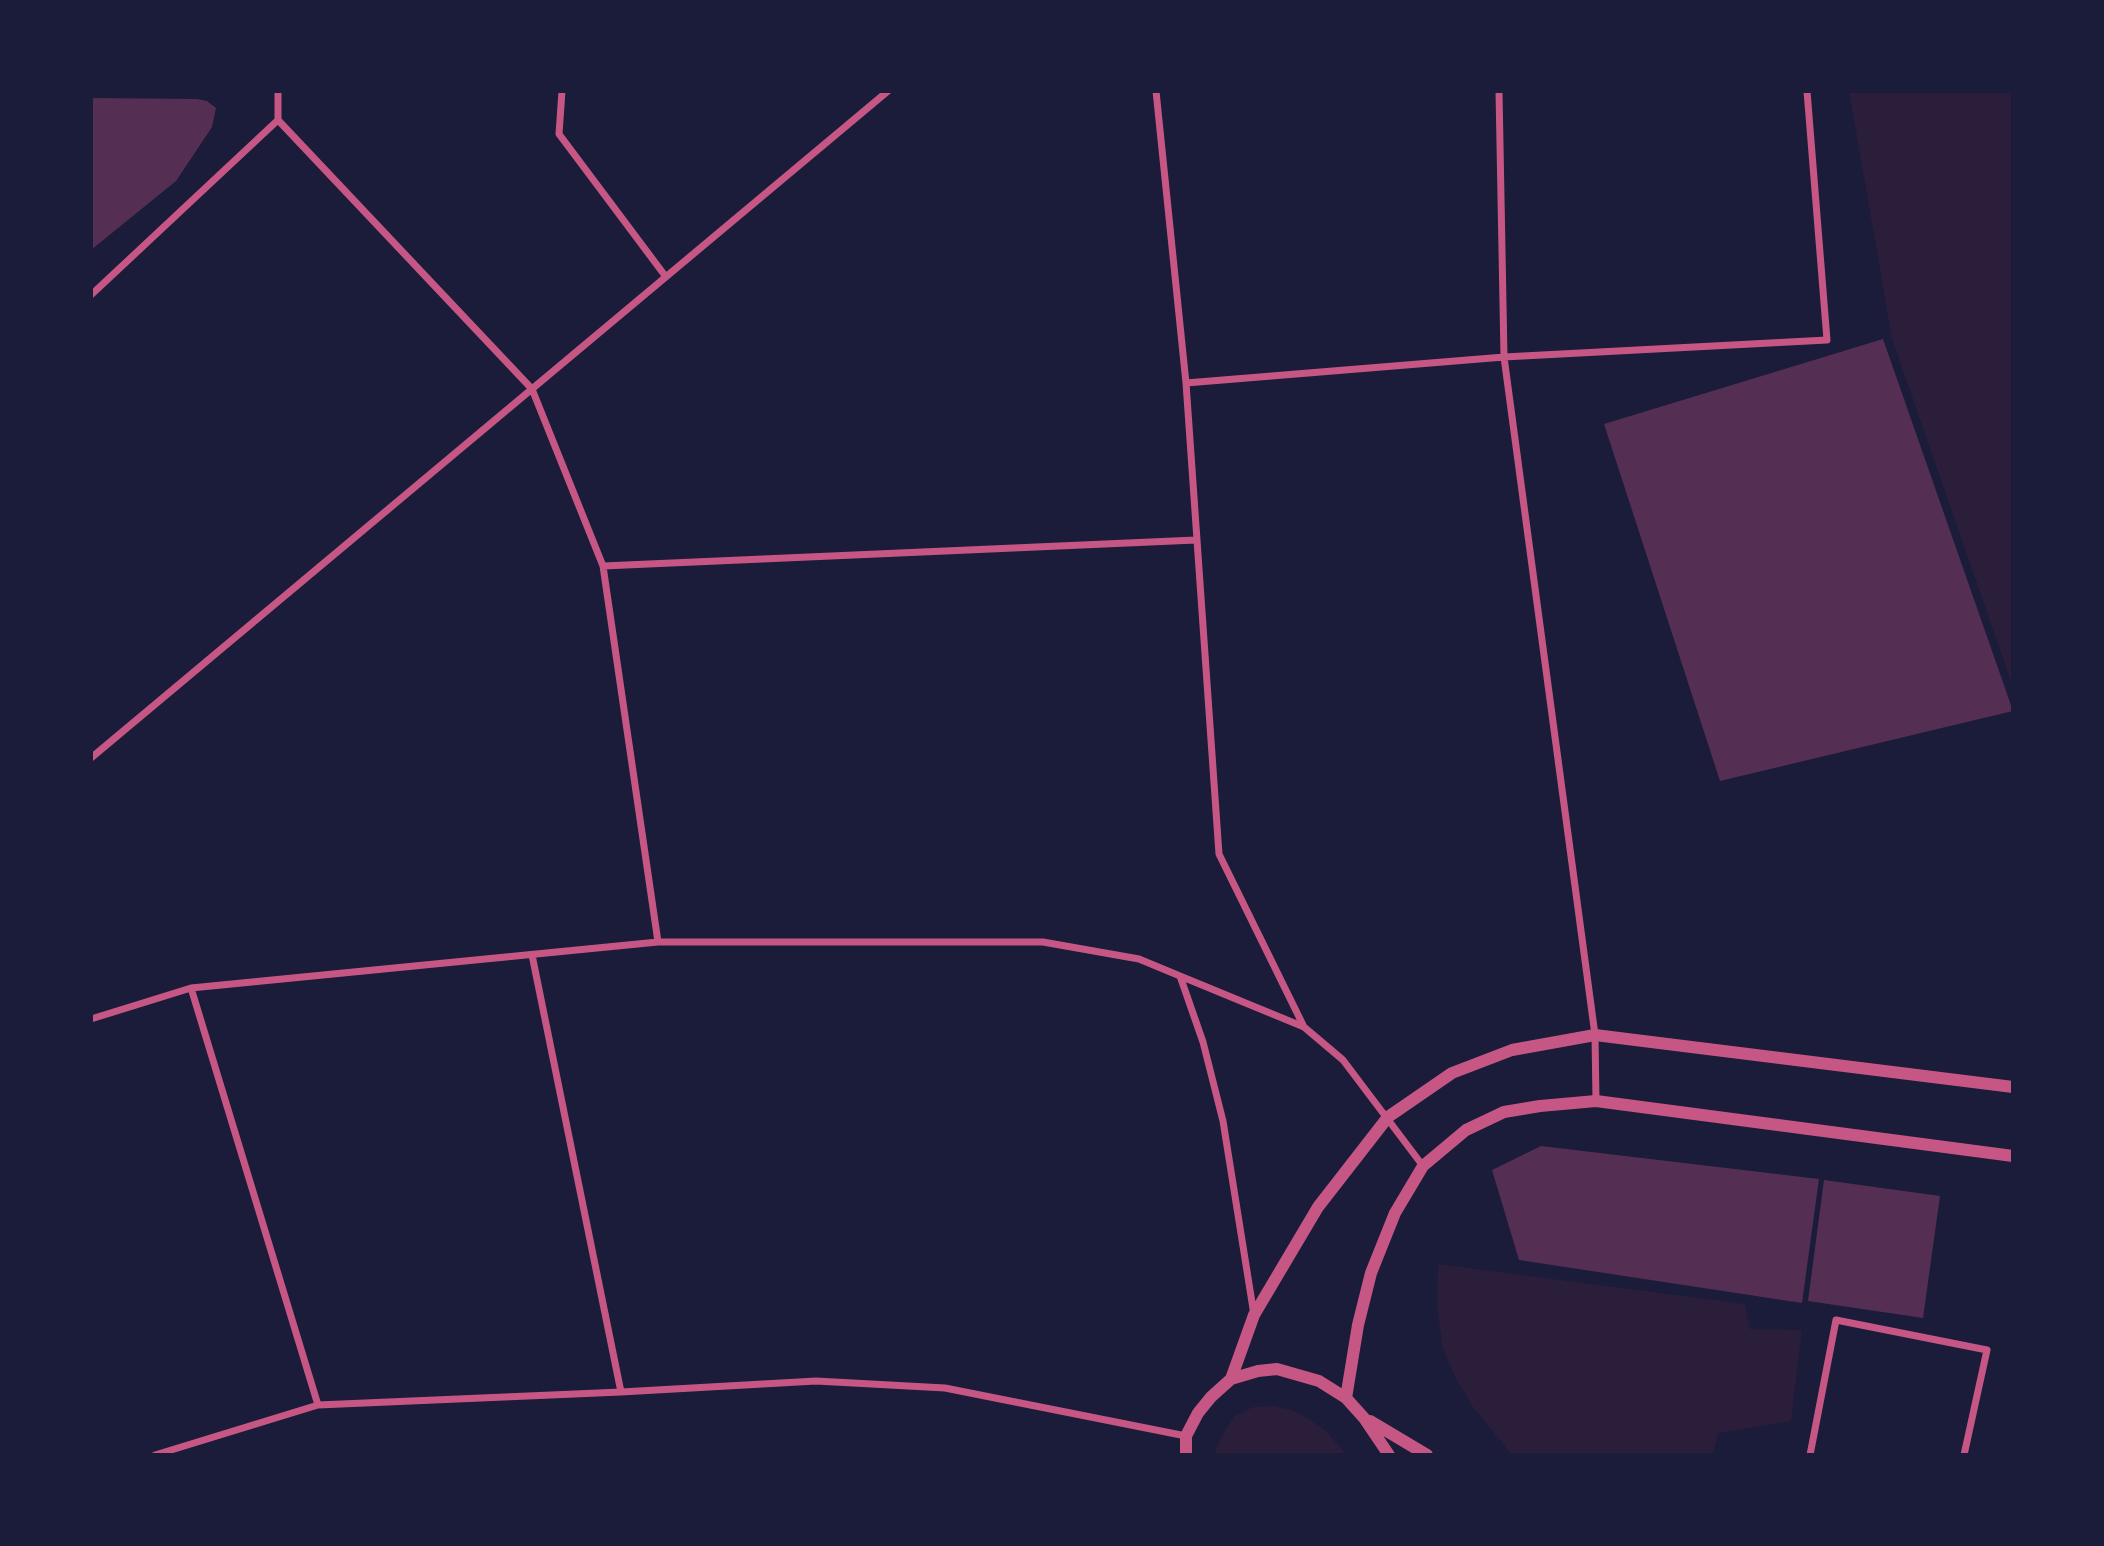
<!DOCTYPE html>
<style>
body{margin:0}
#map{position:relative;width:2104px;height:1546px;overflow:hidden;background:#1b1b3a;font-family:Spectral,serif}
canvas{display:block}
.frame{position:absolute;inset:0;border:93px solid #1b1b3a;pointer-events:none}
</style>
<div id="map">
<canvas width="2104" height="1546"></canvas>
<div class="frame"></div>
</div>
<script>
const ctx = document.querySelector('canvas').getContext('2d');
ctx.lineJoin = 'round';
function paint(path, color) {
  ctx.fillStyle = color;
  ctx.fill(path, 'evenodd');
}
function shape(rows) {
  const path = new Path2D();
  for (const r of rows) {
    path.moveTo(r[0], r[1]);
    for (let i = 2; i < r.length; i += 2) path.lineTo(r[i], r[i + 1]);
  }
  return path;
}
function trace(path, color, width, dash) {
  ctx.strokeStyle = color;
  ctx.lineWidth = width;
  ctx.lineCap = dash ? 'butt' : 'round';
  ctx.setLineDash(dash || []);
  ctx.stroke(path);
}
paint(shape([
 [1849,91,2013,91,2013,687,1892,339],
 [1438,1264,1745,1304,1750,1329,1802,1330,1791,1421,1718,1433,1713,1455,1512,1455,1473,1407,1455,1377,1443,1349,1437,1309],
 [1273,1406,1292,1410,1310,1420,1326,1431,1347,1455,1215,1455,1216,1448,1224,1432,1235,1416,1253,1407]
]), '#2a1e3b');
paint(shape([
 [91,98,197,99,207,101,216,108,212,127,176,181,91,250],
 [1883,339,2013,711,1720,781,1604,424],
 [1541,1146,1819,1179,1802,1303,1519,1260,1492,1170],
 [1824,1180,1940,1196,1923,1318,1808,1301]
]), '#542f53');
trace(shape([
 [278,91,278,120,532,389,603,566,658,942],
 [562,91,559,134,666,277],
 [1156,91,1186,383,1219,854,1304,1027],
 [1499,91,1504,357,1595,1035,1596,1101],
 [91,295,278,120],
 [1186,383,1504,357,1827,340,1807,91],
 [603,566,1196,540],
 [91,758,888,91],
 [532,955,621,1392],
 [1180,976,1304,1027,1343,1060,1423,1166],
 [191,988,318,1405],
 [91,1019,191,988,658,942,1043,942,1139,959,1180,976,1203,1042,1223,1121,1254,1315],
 [155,1455,318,1405,621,1392,816,1381,945,1388,1186,1436],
 [1810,1455,1836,1320,1987,1350,1964,1455]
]), '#c65784', 7);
trace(shape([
 [1231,1379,1254,1315,1318,1207,1388,1117,1452,1073,1512,1050,1595,1035,2013,1087],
 [1346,1398,1358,1325,1371,1273,1395,1213,1423,1166,1466,1130,1504,1112,1540,1106,1596,1101,2013,1156],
 [1370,1421,1427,1455],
 [1186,1455,1186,1436,1198,1413,1211,1397,1231,1379,1258,1371,1277,1369,1319,1381,1346,1398,1364,1418,1389,1455]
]), '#c65784', 12);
</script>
